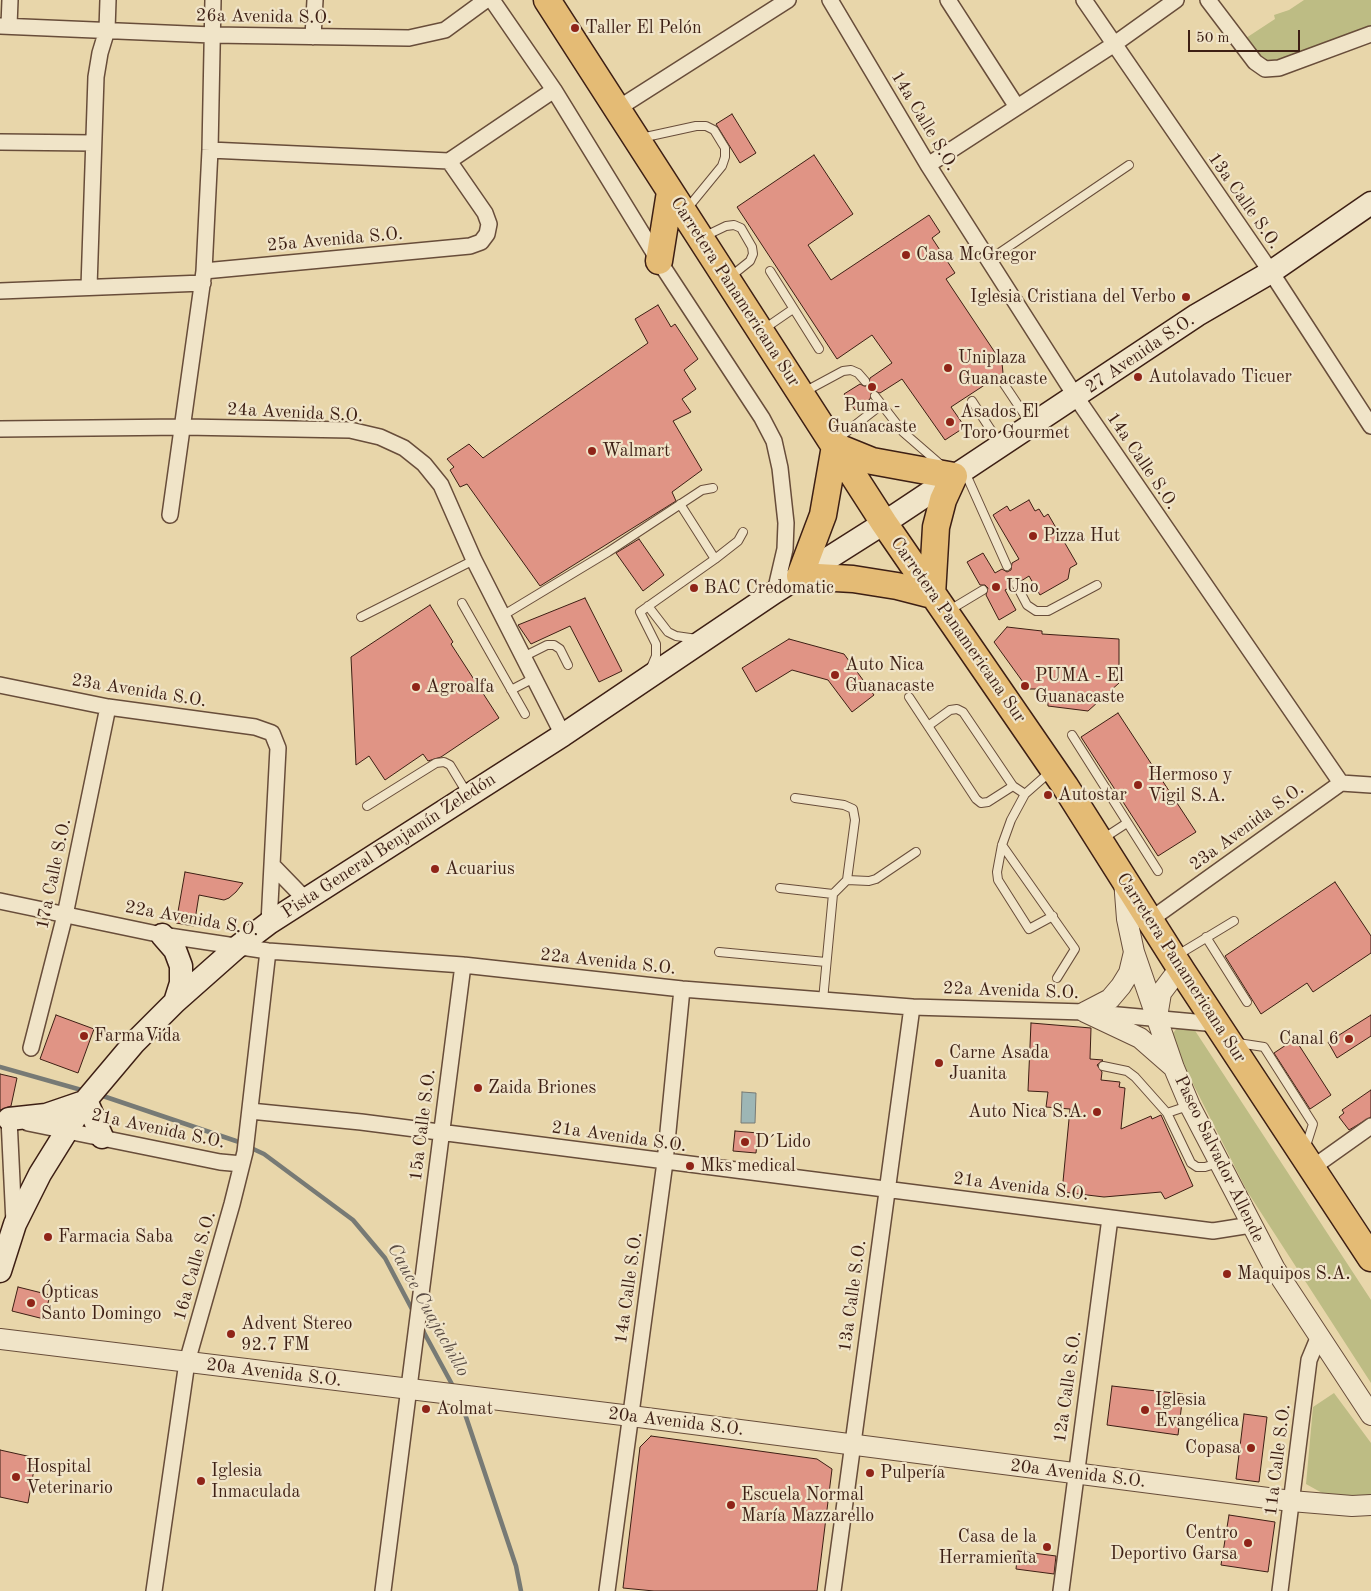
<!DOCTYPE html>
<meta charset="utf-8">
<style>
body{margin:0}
#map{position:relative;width:1371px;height:1591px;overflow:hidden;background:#e8d6aa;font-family:"Old Standard TT",serif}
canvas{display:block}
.scale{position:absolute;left:1188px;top:30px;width:112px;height:22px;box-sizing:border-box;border:2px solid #3d1f14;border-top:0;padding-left:6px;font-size:15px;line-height:18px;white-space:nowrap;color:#3d1f14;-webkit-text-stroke:4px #f0e4c8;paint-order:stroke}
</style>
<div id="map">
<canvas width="1371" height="1591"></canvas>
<div class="scale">50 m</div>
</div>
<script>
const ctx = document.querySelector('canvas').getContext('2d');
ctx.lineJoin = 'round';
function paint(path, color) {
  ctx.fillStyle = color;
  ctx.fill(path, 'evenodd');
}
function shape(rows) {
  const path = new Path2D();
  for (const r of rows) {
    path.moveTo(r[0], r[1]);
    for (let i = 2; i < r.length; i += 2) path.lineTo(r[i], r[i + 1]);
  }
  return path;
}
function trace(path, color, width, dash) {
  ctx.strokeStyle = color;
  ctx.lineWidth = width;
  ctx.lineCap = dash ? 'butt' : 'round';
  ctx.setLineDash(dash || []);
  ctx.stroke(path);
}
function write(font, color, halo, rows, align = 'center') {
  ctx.font = font + ' "Old Standard TT",serif';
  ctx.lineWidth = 4.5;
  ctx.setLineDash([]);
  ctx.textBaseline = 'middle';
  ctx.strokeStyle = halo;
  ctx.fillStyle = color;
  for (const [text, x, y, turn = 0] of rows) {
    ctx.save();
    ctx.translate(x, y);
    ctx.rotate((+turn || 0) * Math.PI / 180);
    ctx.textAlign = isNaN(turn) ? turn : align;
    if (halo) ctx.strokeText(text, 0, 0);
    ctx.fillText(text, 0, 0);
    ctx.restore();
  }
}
paint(shape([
 [1304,0,1371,0,1371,30,1269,66,1246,38,1275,19,1274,15,1289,10],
 [1180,1025,1192,1026,1371,1300,1371,1383,1247,1191,1181,1060,1173,1033],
 [1334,1393,1371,1443,1371,1497,1324,1494,1306,1484,1313,1407]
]), '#bdbc84');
const water = shape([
 [742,1092,756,1093,755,1123,741,1123,742,1092]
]);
paint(water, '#9db6b5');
trace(water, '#777a75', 1);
trace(shape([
 [0,1067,85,1091],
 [100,1095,236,1141,264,1154,353,1220,385,1258,414,1313],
 [421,1327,454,1388],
 [461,1402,516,1566,521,1591]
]), '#777a75', 4.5);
const building = shape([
 [732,114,756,153,740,163,716,124,732,114],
 [814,155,853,214,808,245,831,280,929,215,940,232,932,238,955,273,946,279,1002,363,1003,373,951,407,965,427,945,440,902,379,880,393,872,391,870,399,855,410,844,394,860,384,864,386,868,386,870,378,892,363,872,335,837,359,737,207,814,155],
 [658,305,671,327,675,324,698,359,684,370,696,389,682,399,691,412,673,421,702,470,672,492,676,501,540,586,467,484,460,487,450,470,454,467,447,459,469,444,483,458,648,343,635,319,658,305],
 [1029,500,1035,511,1039,509,1044,517,1048,514,1077,564,1070,568,1068,579,1040,595,1029,576,1021,581,1013,579,1011,587,1005,590,1016,610,999,620,986,595,988,588,985,585,980,585,967,562,983,553,995,573,1002,569,1007,572,1011,570,1012,563,1019,559,993,515,1007,506,1010,511,1029,500],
 [639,539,664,575,643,591,616,553,639,539],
 [585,598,622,671,599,682,570,626,531,644,518,625,585,598],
 [430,605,453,642,451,644,499,718,441,757,428,761,423,754,385,780,369,756,356,765,351,657,430,605],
 [1007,627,1042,631,1042,634,1119,639,1119,683,1088,711,1048,706,1047,689,1028,689,994,642,1007,627],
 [789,639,844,654,874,695,852,712,828,680,792,670,756,692,742,668,789,639],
 [1118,713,1196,832,1158,856,1081,737,1118,713],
 [185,872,243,883,236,892,229,898,224,900,199,895,194,926,176,923,185,872],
 [1335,882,1371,936,1371,953,1313,992,1307,983,1261,1014,1225,956,1335,882],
 [56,1015,94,1029,78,1073,40,1059,56,1015],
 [1371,1015,1371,1036,1337,1058,1328,1042,1371,1015],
 [1031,1023,1091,1028,1090,1059,1103,1060,1097,1065,1102,1072,1101,1080,1120,1082,1119,1087,1125,1088,1121,1129,1151,1116,1152,1119,1161,1115,1193,1186,1165,1199,1161,1192,1104,1197,1062,1192,1070,1109,1046,1107,1048,1092,1028,1091,1031,1023],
 [1295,1039,1331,1095,1310,1109,1274,1053,1295,1039],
 [0,1074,17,1078,11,1106,0,1110,0,1074],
 [1371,1090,1371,1117,1349,1130,1339,1117,1344,1113,1342,1110,1371,1090],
 [735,1131,758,1133,756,1153,733,1151,735,1131],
 [18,1287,50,1295,44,1319,12,1311,18,1287],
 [1112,1386,1183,1394,1178,1435,1107,1425,1112,1386],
 [1244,1414,1267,1417,1259,1482,1236,1479,1244,1414],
 [651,1436,817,1459,832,1469,817,1591,654,1591,623,1588,640,1447,651,1436],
 [0,1450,36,1458,28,1503,0,1497,0,1450],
 [1229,1515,1275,1522,1268,1572,1221,1565,1229,1515],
 [1018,1551,1056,1556,1054,1574,1016,1569,1018,1551]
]);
paint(building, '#e09485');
trace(building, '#3d1f14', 1);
const service = shape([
 [641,138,696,126,706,126,714,130,725,148,725,157,722,166,686,210],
 [703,237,726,226,734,225,741,228,752,247,753,254,750,261,730,277],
 [989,260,1129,165],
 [770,271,819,349],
 [764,329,793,309],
 [1002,381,1030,423],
 [804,392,843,371,851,370,858,373,865,381],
 [875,396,903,432,941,465],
 [972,401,1000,444],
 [836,440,881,405],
 [965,472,1007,566],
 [680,504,715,559],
 [1016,584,1027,605,1036,611,1048,611,1097,585],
 [462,603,525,714],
 [648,606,668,632,676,636,697,639],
 [948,611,983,590],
 [502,616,608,552,702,490,713,488],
 [361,617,474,560],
 [523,657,547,645,554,645,560,649,568,665],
 [650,670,656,656,656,644,640,612,715,559,738,541,743,532],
 [511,690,534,678],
 [909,697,976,799,981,803,988,802,1013,786],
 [928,726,950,710,957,709,963,712,1013,786,1025,794],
 [1072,735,1158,871],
 [1050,772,1025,794,1011,820,1002,845,997,872,998,880,1029,929,1053,916],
 [795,798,844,805,853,809,855,820,847,880,833,894,823,1000],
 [367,806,436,763,444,762,450,765,467,793],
 [1104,838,1127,823],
 [1002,845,1075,949,1057,978],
 [847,880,869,881,876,879,916,852],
 [780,888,833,894],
 [1206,937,1247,1002],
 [719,952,826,962],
 [1176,956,1234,921],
 [1238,1043,1264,1047,1313,1124,1305,1149],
 [1103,1066,1127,1071,1135,1077,1167,1113,1191,1163,1197,1167,1205,1167,1218,1163],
 [1167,1113,1188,1106]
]);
const minor = shape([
 [492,0,554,90,659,261,762,418,774,441,780,468,786,523,785,549,775,592],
 [830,0,928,165,1076,397,1341,783],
 [948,0,1017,107],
 [1084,0,1271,272,1371,426],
 [1208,0,1255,62,1265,69,1279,68,1371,34],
 [0,26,212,35,409,38,445,30,486,0],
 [9,26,10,0],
 [313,37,315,0],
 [617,109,788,0],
 [0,142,93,143],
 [210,150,449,161,554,90],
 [928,165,1113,45,1176,0],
 [204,271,470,246,481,242,487,234,489,224,485,213,449,161],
 [89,287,96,77,100,53,107,30,108,0],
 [0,291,203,283],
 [0,429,184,427,350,430,380,437,404,448,424,464,441,485,474,560,563,735],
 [170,515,204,271,210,150,213,0],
 [0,685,108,707,255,727,272,733,278,748,269,923],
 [273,866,306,900],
 [0,901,162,935,268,951,463,965,682,989,912,1007,1085,1012,1217,1024],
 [1150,920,1341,783,1371,785],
 [31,1048,65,915,108,707],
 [250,1111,361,1122,1213,1231,1251,1225],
 [9,1119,14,1223],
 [28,1123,220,1162,242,1164],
 [1312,1168,1371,1126],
 [154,1591,187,1362,232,1204,245,1152,268,951],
 [383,1591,463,965],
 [607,1591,665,1162,682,989],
 [833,1591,912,1007],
 [1061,1591,1110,1218],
 [1280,1591,1309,1360,1319,1336]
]);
const tertiary = shape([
 [1124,880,1127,919,1134,952,1174,1068,1190,1106,1275,1269,1371,1415],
 [1085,1012,1140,1038,1172,1066],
 [1085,1012,1110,999,1121,986,1129,973,1134,952],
 [1157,1017,1161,993,1173,977,1182,971],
 [0,1339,631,1416,1291,1501,1352,1506,1371,1505]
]);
const secondary = shape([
 [162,935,175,950,181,966,181,983,175,1002],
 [86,1100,102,1137],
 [9,1119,46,1115,84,1102],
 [0,1271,15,1224,40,1174,86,1100,134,1043,175,1002,236,948,269,923,563,735,775,592,884,523,1197,315,1271,272,1371,203]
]);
const trunk = shape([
 [547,0,884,523,1065,786,1182,971,1371,1258],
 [659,261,670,192],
 [835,446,823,515,800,576,853,579,897,586,932,595],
 [835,446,872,461,954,476,943,500,936,527,932,595]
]);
trace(service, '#684d3a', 10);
trace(minor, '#684d3a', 18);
trace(tertiary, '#684d3a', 22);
trace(secondary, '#3d1f14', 25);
trace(trunk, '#3d1f14', 29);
trace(service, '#f0e4c8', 8);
trace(minor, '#f0e4c8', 15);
trace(tertiary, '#f0e4c8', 20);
trace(secondary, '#f0e4c8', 22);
trace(trunk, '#e4bb75', 26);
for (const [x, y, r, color] of [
 [575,28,5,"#8f2418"],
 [906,255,5,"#8f2418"],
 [1186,297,5,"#8f2418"],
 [948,368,5,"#8f2418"],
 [1138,377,5,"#8f2418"],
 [872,387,5,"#8f2418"],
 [950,422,5,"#8f2418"],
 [592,451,5,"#8f2418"],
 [1033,536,5,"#8f2418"],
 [996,587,5,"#8f2418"],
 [694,588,5,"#8f2418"],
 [835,675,5,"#8f2418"],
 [1025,686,5,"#8f2418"],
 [416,687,5,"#8f2418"],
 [1138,785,5,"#8f2418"],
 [1048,795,5,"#8f2418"],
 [435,869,5,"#8f2418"],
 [84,1036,5,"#8f2418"],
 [1349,1039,5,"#8f2418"],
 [939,1063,5,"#8f2418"],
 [478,1088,5,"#8f2418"],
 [1097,1112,5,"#8f2418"],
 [745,1142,5,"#8f2418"],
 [690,1166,5,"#8f2418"],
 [48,1237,5,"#8f2418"],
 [1227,1274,5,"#8f2418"],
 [31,1303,5,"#8f2418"],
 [231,1334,5,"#8f2418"],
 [426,1409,5,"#8f2418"],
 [1145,1410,5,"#8f2418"],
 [1251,1448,5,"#8f2418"],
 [870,1473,5,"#8f2418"],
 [16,1477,5,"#8f2418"],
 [201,1481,5,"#8f2418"],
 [731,1505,5,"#8f2418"],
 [1248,1543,5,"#8f2418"],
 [1047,1547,5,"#8f2418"]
]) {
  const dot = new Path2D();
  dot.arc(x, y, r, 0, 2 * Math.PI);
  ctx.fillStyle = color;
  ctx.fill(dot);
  trace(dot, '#f0e4c8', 2);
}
write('18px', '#3d1f14', '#f0e4c8', [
 ["26a Avenida S.O.",264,17,1],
 ["14a Calle S.O.",924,121,59],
 ["13a Calle S.O.",1244,201,55],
 ["25a Avenida S.O.",335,240,-5],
 ["Carretera Panamericana Sur",735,292,57],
 ["27 Avenida S.O.",1140,354,-34],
 ["24a Avenida S.O.",295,413,3],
 ["14a Calle S.O.",1142,461,56],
 ["Carretera Panamericana Sur",958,630,55],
 ["23a Avenida S.O.",139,691,9],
 ["23a Avenida S.O.",1247,827,-36],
 ["Pista General Benjamín Zeledón",389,846,-33],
 ["17a Calle S.O.",54,874,-78],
 ["22a Avenida S.O.",192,919,10],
 ["22a Avenida S.O.",608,962,6],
 ["Carretera Panamericana Sur",1181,968,57],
 ["22a Avenida S.O.",1011,991,2],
 ["15a Calle S.O.",423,1125,-83],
 ["21a Avenida S.O.",158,1129,12],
 ["21a Avenida S.O.",619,1137,8],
 ["Paseo Salvador Allende",1219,1159,64],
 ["21a Avenida S.O.",1021,1187,7],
 ["16a Calle S.O.",195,1266,-74],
 ["14a Calle S.O.",629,1288,-82],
 ["13a Calle S.O.",853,1296,-82],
 ["20a Avenida S.O.",274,1373,7],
 ["12a Calle S.O.",1068,1387,-82],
 ["20a Avenida S.O.",676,1422,7],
 ["11a Calle S.O.",1278,1460,-83],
 ["20a Avenida S.O.",1078,1474,7]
]);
write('18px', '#3d1f14', '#f0e4c8', [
 ["Taller El Pelón",585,28],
 ["Casa McGregor",916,255],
 ["Iglesia Cristiana del Verbo",1176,297,"right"],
 ["Uniplaza",958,358],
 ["Guanacaste",958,379],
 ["Autolavado Ticuer",1148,377],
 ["Puma -",872,406,"center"],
 ["Guanacaste",872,427,"center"],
 ["Asados El",960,412],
 ["Toro Gourmet",960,433],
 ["Walmart",602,451],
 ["Pizza Hut",1043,536],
 ["Uno",1006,587],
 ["BAC Credomatic",704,588],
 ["Auto Nica",845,665],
 ["Guanacaste",845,686],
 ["PUMA - El",1035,676],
 ["Guanacaste",1035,697],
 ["Agroalfa",426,687],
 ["Hermoso y",1148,775],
 ["Vigil S.A.",1148,796],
 ["Autostar",1058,795],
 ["Acuarius",445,869],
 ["FarmaVida",94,1036],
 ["Canal 6",1339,1039,"right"],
 ["Carne Asada",949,1053],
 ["Juanita",949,1074],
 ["Zaida Briones",488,1088],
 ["Auto Nica S.A.",1087,1112,"right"],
 ["D´Lido",755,1142],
 ["Mks medical",700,1166],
 ["Farmacia Saba",58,1237],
 ["Maquipos S.A.",1237,1274],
 ["Ópticas",41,1293],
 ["Santo Domingo",41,1314],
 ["Advent Stereo",241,1324],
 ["92.7 FM",241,1345],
 ["Iglesia",1155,1400],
 ["Evangélica",1155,1421],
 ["Aolmat",436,1409],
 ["Copasa",1241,1448,"right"],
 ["Hospital",26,1467],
 ["Veterinario",26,1488],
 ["Iglesia",211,1471],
 ["Inmaculada",211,1492],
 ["Pulpería",880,1473],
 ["Escuela Normal",741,1495],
 ["María Mazzarello",741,1516],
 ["Centro",1238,1533,"right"],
 ["Deportivo Garsa",1238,1554,"right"],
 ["Casa de la",1037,1537,"right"],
 ["Herramienta",1037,1558,"right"]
], 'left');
write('italic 19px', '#5a4c44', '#f0e4c8', [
 ["Cauce Cuajachillo",428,1310,61]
]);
</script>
